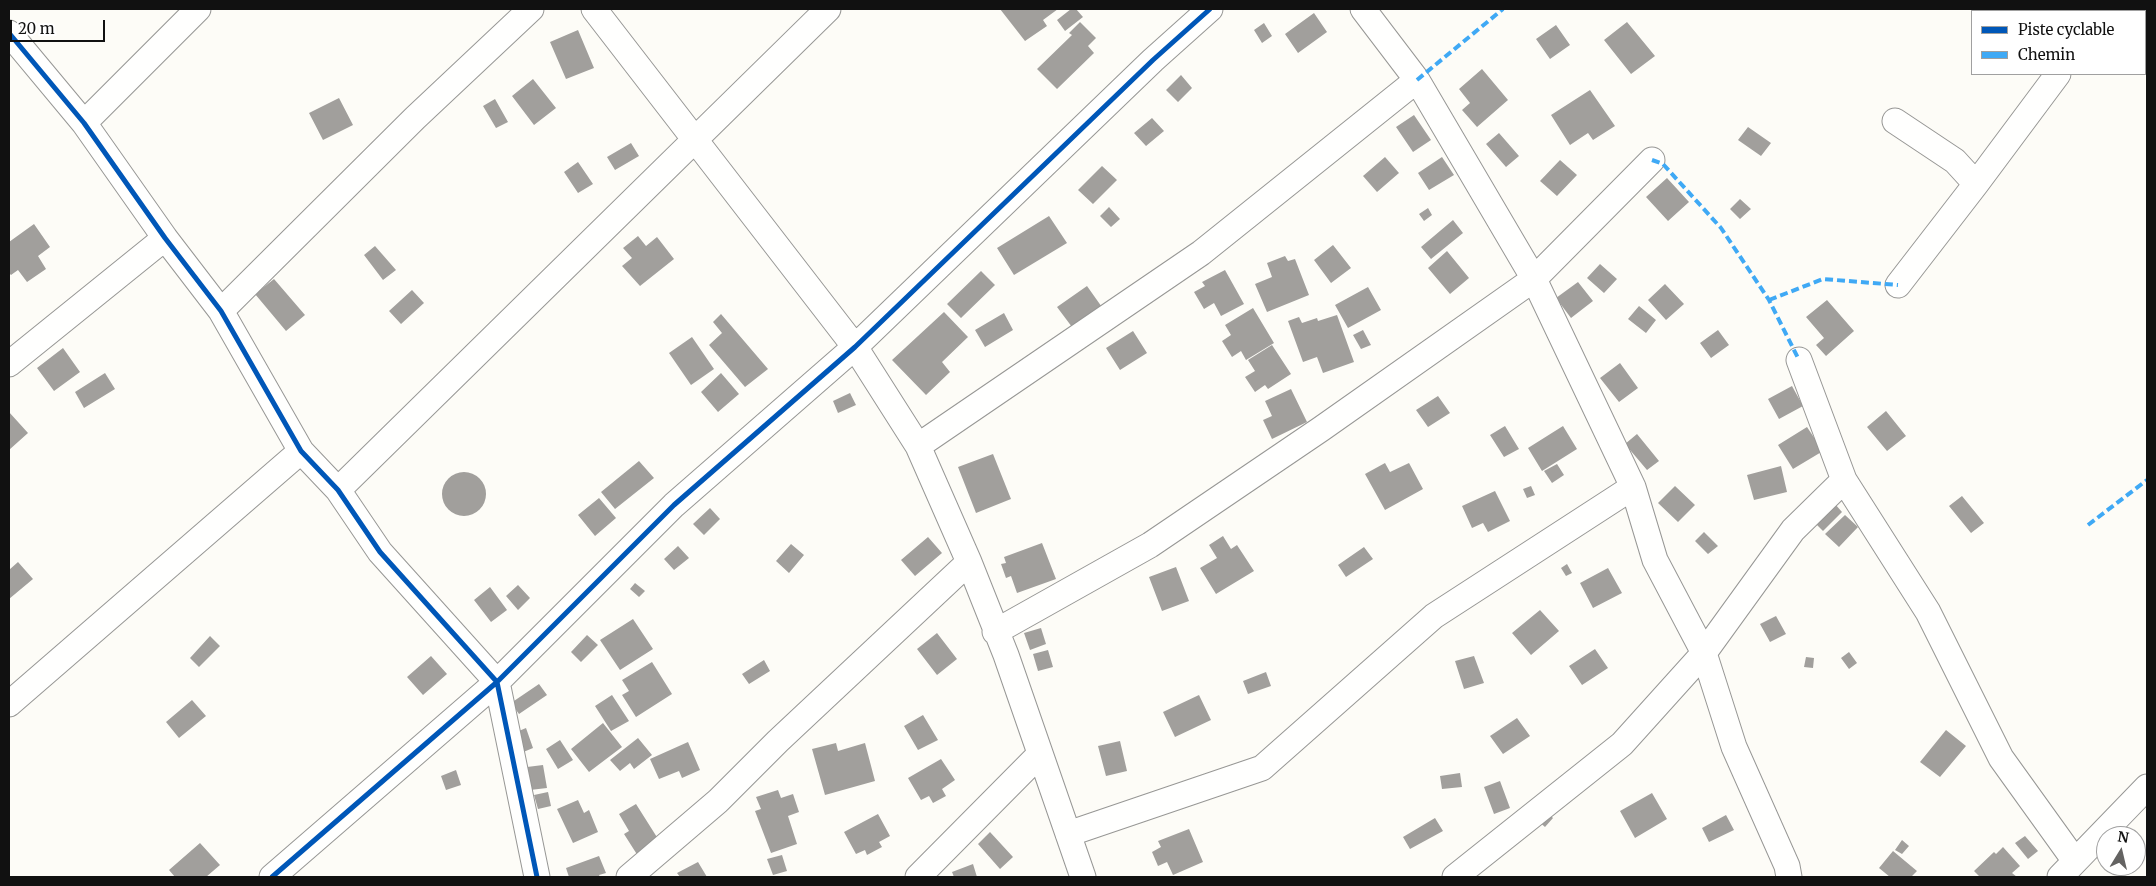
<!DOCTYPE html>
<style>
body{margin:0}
#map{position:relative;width:2156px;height:886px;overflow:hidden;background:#fdfcf7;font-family:Merriweather,serif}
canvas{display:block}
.frame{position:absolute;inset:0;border:10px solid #111;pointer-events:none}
.legend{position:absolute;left:1971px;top:10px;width:175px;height:65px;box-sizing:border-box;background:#fff;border:1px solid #a0a0a0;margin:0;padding:6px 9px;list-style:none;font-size:15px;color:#111}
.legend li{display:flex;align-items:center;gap:10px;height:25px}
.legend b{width:25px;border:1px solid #a0a0a0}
.north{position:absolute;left:2096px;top:826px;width:50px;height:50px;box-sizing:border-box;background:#fff;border:1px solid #a0a0a0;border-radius:50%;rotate:9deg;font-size:14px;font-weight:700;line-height:20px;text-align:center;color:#111}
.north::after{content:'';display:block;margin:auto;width:18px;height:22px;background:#646362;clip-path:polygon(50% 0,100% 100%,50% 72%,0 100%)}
.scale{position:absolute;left:10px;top:20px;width:95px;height:22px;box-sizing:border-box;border:2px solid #111;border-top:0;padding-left:6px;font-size:15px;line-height:18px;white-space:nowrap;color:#111;-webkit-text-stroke:4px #fff;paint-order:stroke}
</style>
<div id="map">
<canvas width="2156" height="886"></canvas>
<div class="frame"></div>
<ul class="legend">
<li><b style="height:6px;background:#0057b8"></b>Piste cyclable</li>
<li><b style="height:6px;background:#3fa9f5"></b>Chemin</li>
</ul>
<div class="north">N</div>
<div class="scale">20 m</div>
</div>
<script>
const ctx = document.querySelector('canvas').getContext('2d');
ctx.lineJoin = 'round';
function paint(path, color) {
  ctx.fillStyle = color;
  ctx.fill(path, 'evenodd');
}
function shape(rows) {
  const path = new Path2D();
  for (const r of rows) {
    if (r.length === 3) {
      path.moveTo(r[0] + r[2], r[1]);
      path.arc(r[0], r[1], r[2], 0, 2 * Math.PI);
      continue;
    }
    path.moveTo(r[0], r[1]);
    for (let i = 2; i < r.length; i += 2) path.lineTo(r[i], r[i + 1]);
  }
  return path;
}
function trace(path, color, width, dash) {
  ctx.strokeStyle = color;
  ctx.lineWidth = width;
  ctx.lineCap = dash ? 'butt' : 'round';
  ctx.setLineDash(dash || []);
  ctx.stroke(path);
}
paint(shape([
 [1000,9,1058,9,1043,20,1047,26,1025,41],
 [1071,9,1076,9,1083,17,1065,31,1057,20],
 [1314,13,1327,32,1298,53,1285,34],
 [1080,22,1096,38,1088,46,1094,53,1057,89,1037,69,1072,35,1069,33],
 [1627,22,1655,56,1631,74,1604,40],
 [1264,23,1272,36,1262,43,1254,30],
 [1556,25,1570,45,1550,59,1536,39],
 [578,30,594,68,566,79,550,42],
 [1482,69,1508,100,1477,127,1462,110,1470,103,1459,89],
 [1181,75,1192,88,1178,102,1166,90],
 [533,79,556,108,534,125,512,96],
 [1590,90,1615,126,1593,140,1588,133,1570,145,1551,115],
 [339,98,353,125,323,140,309,113],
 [495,99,508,122,496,128,483,106],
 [1414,115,1431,140,1413,152,1396,127],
 [1152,118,1164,131,1146,146,1134,133],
 [1748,127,1771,143,1761,156,1738,140],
 [1499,133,1519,156,1506,167,1486,144],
 [631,143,639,156,615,170,607,157],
 [1385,157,1399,173,1377,192,1363,176],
 [1442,157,1454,175,1429,190,1418,173],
 [1560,160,1577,175,1557,196,1540,181],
 [578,162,593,184,578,193,564,172],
 [1102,166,1117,180,1093,204,1078,190],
 [1667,178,1689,202,1668,221,1646,197],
 [1740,199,1751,209,1740,219,1730,209],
 [1109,207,1120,219,1111,227,1100,216],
 [1428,208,1432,215,1424,221,1419,214],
 [1049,216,1067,243,1014,275,997,248],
 [1453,220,1463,233,1431,259,1421,247],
 [34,224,50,247,38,256,46,269,27,282,18,270,11,275,9,273,9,242],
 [638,236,646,246,657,237,674,259,640,286,622,266,632,258,623,248],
 [1333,245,1351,268,1331,283,1314,260],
 [375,246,396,270,383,280,364,255],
 [1447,251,1469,278,1450,294,1428,268],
 [1285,256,1288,261,1295,259,1309,295,1267,312,1255,284,1272,277,1267,263],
 [1600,264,1617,279,1604,293,1587,278],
 [1225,270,1244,304,1221,316,1214,303,1204,309,1194,292,1205,286,1202,282],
 [981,271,995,285,961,318,947,304],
 [274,279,305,315,286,331,255,294],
 [1578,282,1593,301,1571,318,1556,298],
 [1665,284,1684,304,1666,320,1648,300],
 [1087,286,1104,310,1075,331,1057,307],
 [1368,287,1381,310,1348,328,1335,305],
 [412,290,424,303,401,324,389,311],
 [1827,300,1854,331,1826,356,1816,345,1824,338,1806,317],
 [1639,306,1656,320,1646,333,1628,319],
 [1253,308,1274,343,1246,360,1241,351,1232,357,1222,341,1231,335,1225,325],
 [944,312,968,337,942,362,950,372,926,395,892,360],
 [1004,313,1013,330,985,347,975,330],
 [721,314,768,369,745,387,709,345,722,333,713,322],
 [1337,315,1354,362,1323,373,1317,357,1303,362,1288,321,1299,317,1302,323,1317,318,1318,321],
 [1363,330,1371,345,1361,349,1353,335],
 [1718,330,1729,345,1711,358,1700,343],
 [1133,331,1147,353,1120,370,1106,348],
 [692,337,714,369,691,385,669,353],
 [1272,345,1291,374,1268,389,1265,385,1255,392,1245,377,1255,371,1248,360],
 [63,348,80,372,54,391,37,368],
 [1620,363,1638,388,1619,402,1600,378],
 [105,373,115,389,84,408,75,392],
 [721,373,739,394,718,412,701,392],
 [1792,386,1803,406,1779,419,1768,399],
 [1291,389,1307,422,1272,439,1263,420,1272,416,1265,401],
 [850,393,856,405,838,413,833,401],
 [1438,396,1450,413,1428,427,1416,410],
 [1886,411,1906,436,1887,451,1867,427],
 [9,412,28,433,9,450],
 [1505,426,1519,449,1504,457,1490,435],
 [1563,426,1577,449,1542,471,1528,448],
 [1807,427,1823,451,1793,469,1778,445],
 [1637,434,1659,461,1647,470,1625,444],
 [993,454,1011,499,976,513,958,467],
 [639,461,654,478,615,509,601,492],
 [1385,463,1390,472,1409,463,1423,489,1385,510,1365,474],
 [1557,464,1564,475,1552,483,1544,471],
 [1781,466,1787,492,1754,500,1747,475],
 [464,494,22],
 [1531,486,1535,495,1527,498,1523,489],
 [1675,486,1695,505,1678,522,1658,503],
 [1495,491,1510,521,1488,532,1483,523,1472,528,1462,506],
 [1962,496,1984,523,1971,533,1949,506],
 [599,498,616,518,595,536,578,515],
 [1835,504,1842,512,1823,531,1815,523],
 [710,508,720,519,704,535,693,524],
 [1845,515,1858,527,1839,547,1825,534],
 [1704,532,1718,546,1708,554,1695,541],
 [1223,536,1231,549,1237,545,1254,571,1216,594,1200,568,1217,558,1209,545],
 [928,537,942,553,915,576,901,560],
 [1042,543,1056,579,1017,593,1011,576,1006,578,1001,564,1006,563,1004,557],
 [791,544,804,555,789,573,776,561],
 [678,546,689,558,674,570,664,559],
 [1364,547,1373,559,1346,577,1338,565],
 [18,562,33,579,9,599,9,570],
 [1567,564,1572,573,1566,576,1561,568],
 [1176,567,1189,601,1162,611,1149,577],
 [1608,568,1622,593,1593,608,1580,583],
 [635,583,645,591,639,597,630,589],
 [518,585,530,598,518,610,506,596],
 [490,587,507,610,491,622,474,600],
 [1540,610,1559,631,1531,655,1512,633],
 [1776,616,1786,634,1770,642,1760,624],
 [633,619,653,649,620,670,600,640],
 [1041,628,1046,644,1030,650,1024,633],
 [937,633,957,659,937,675,917,649],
 [587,635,598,645,581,662,571,652],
 [210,636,220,646,199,667,190,658],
 [1595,649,1608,668,1582,685,1569,666],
 [1048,650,1053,667,1038,671,1033,654],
 [1849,652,1857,663,1849,669,1841,658],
 [431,656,447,674,423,695,407,677],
 [1474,656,1484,683,1464,689,1455,661],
 [1806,657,1814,658,1813,668,1804,667],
 [764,660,770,671,749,684,742,674],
 [652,662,672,694,636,717,622,695,629,691,622,680],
 [1266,672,1271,686,1248,694,1243,681],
 [539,684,547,695,519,714,511,703],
 [612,695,629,721,611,731,595,706],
 [1199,695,1211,720,1175,737,1163,712],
 [192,700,206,716,179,738,166,722],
 [923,715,938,740,918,750,904,726],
 [1517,718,1530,736,1503,754,1490,736],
 [603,723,622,747,589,772,571,749],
 [526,728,533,748,521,753,514,733],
 [1946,730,1966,746,1940,777,1920,762],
 [638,738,652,755,634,769,630,763,620,771,610,760],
 [560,740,573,760,558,769,546,749],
 [1120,741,1127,771,1106,776,1098,746],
 [688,742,700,770,682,778,679,771,659,779,650,759],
 [836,743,838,751,865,743,875,781,825,795,812,749],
 [941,759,955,780,942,789,946,796,933,803,929,796,921,800,908,778],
 [543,765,547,788,530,790,527,767],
 [456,770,461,785,446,790,441,776],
 [1460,773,1462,787,1442,789,1440,776],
 [1500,781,1510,808,1494,814,1484,787],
 [778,790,781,798,793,794,799,812,788,816,797,844,771,853,755,811,761,809,756,797],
 [548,792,551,806,538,809,534,795],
 [1652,793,1667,819,1635,838,1620,811],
 [578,800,584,813,589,810,598,832,573,843,557,809],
 [636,804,660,842,638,856,624,834,629,831,619,814],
 [1546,811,1553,818,1545,827,1537,820],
 [878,814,890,836,879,842,882,847,867,855,865,850,856,854,844,832],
 [1726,815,1734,830,1709,842,1702,828],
 [1435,818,1443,831,1410,849,1403,837],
 [1189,829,1203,862,1173,875,1167,862,1158,866,1152,852,1161,847,1158,841],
 [990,832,1013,857,1000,869,978,844],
 [2025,836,2038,851,2028,859,2015,843],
 [1902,840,1909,846,1902,854,1895,850],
 [200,843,220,865,206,877,175,877,169,870],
 [2003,847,2020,866,2012,873,2017,877,1980,877,1974,871,1994,852,1996,854],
 [1893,851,1917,871,1911,877,1890,877,1879,868],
 [782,855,787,871,773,875,767,859],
 [599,856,606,873,599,875,600,877,569,877,566,868],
 [698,862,707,877,680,877,677,873],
 [973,864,977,877,954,877,952,872]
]), '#a19f9c');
const street = shape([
 [594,9,855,347,918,446,969,562,1006,655,1083,877],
 [1363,9,1417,80,1534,279,1633,487,1655,560,1704,653,1734,747,1787,866,1789,877],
 [2104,11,2106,9],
 [9,33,84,123,165,238,221,311,301,451,338,490,380,552,497,682,537,877],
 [1895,121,1955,161,1976,184],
 [84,123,198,9],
 [1898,285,1976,184,2058,74],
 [221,311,415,118,531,9],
 [1799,360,1844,480,1928,612,2001,758,2075,861],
 [9,364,165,238],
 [918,446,1201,253,1417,80],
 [338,490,828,9],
 [995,632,1150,545,1321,429,1534,279,1652,160],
 [9,704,301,451],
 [1068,834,1262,768,1434,616,1633,487],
 [272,877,497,682,674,505,855,347,1153,60,1210,9],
 [629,877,718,801,778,741,969,562],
 [918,877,1039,755],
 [1455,877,1622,744,1704,653,1793,530,1844,480],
 [2060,877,2147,787]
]);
trace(street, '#979795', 27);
trace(street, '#fffffe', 25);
trace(shape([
 [1417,80,1503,9],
 [1652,160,1663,164,1721,228,1769,300,1799,360],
 [1769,300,1823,279,1898,285],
 [2088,525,2147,480]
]), '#3fa9f5', 4, [8, 4]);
trace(shape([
 [9,33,84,123,165,238,221,311,301,451,338,490,380,552,497,682,537,877],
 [272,877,497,682,674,505,855,347,1153,60,1210,9]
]), '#0057b8', 5);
</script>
